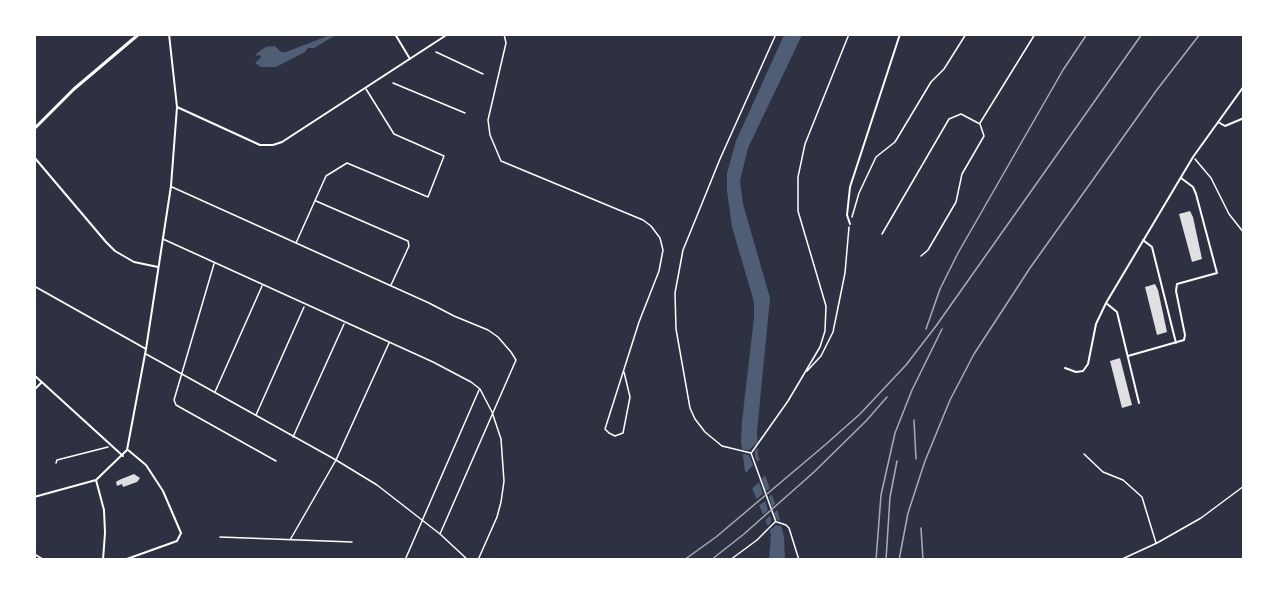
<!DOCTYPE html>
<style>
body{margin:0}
#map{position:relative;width:1278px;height:594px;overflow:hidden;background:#2d3142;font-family:Poppins,sans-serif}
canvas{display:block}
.frame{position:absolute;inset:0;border:36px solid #fff;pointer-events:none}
</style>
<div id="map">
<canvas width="1278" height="594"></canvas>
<div class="frame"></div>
</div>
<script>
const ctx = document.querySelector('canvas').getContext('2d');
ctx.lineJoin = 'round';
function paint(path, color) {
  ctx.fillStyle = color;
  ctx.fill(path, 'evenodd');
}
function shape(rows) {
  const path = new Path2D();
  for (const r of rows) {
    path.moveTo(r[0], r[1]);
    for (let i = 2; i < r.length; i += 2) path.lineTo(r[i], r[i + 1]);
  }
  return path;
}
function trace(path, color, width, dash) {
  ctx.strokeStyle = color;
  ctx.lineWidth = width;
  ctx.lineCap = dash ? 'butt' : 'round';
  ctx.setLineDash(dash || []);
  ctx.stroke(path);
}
paint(shape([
 [330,35,336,35,314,48,308,48,305,52,276,67,261,67,255,63,261,57,260,55,256,56,257,53,266,47,275,46,281,52,286,52],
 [784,35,802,35,748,148,740,181,743,204,770,298,757,432,758,455,778,512,784,538,785,559,769,559,771,534,745,471,741,442,742,421,754,318,754,302,732,227,727,191,727,173,736,141]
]), '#4f5d75');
paint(shape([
 [758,442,760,446,755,451,755,456,757,462,762,457,767,473,762,479,766,491,772,487,774,492,769,497,772,507,778,502,780,507,774,513,776,519,783,522,784,527,776,525,767,533,766,528,771,522,771,519,770,516,763,522,761,517,768,510,765,501,757,507,754,501,763,494,759,482,750,491,744,475,753,465,749,455,740,453,739,449,749,450]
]), '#2d3142');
paint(shape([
 [1190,211,1193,217,1202,259,1192,262,1179,214],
 [1155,284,1158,290,1167,332,1157,335,1145,287],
 [1120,358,1132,405,1122,408,1110,361],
 [134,474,140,478,137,482,123,487,122,484,117,486,116,482,119,480]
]), '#e0e0e3');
trace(shape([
 [1195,159,1211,178,1229,214,1244,233],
 [852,217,859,193,876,157,895,142,931,82,944,69,966,34],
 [807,371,821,356,833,332,845,273,849,227],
 [752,452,788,401,820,347,825,331,826,306,798,211,798,177,805,144,849,34],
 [751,453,722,446,705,432,695,419,690,408,676,329,675,293,683,250,690,233,720,159,776,34],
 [751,453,776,522],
 [1084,454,1103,472,1123,480,1142,497,1156,543],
 [56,463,57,460,108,447],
 [777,522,786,525,789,528,799,560],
 [730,560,757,540,775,522],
 [1120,560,1157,543,1201,518,1244,486]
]), '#fff', 1.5);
trace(shape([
 [504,34,506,43,488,120,490,135,501,161,643,220,651,226,660,238,663,250,659,271,639,322,605,429,609,433,615,436,623,433,630,397,624,372],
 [436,52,483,74],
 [393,83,465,113],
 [980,123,1035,34],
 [172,187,429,303,454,316,488,330,498,337,511,352,516,360,440,534],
 [316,201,408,241,409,246,391,285],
 [882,234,949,119,961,114,980,124,984,136,962,174,956,202,928,250,921,256],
 [163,239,433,362,471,382,480,389,492,412,501,439,504,481,501,502,497,517,478,560],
 [296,243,326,176,347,163,428,197,444,156,394,134,366,89],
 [214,264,174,400,176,405,276,461],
 [146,354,336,460,377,485,440,534,468,560],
 [215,392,262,286],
 [256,415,304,307],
 [293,437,344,324],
 [220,537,352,542],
 [290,540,336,460,389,343],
 [405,560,479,390]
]), '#fff', 1.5);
trace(shape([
 [395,34,410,59],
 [177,107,260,145,273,145,282,142,448,34],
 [1218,122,1225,126,1244,118],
 [34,157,106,242,115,251,134,262,158,267],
 [850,224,847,215,850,187,900,34],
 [1143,240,1152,247,1176,343],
 [34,286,146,349],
 [1106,303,1117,312,1139,403],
 [1128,356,1184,340,1185,335,1176,291,1177,284,1217,273,1196,194,1193,187,1181,178],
 [1065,368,1076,372,1083,371,1088,364,1096,324,1106,303,1193,157,1244,86],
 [34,375,123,456],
 [34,390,42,382],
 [96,480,104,510,105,533,103,560],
 [34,497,96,480,127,450,146,349,171,186,177,107,169,34],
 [34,554,44,560],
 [124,560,177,541,181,533,163,491,146,465,128,450]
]), '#fff', 2);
trace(shape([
 [34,129,74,89,139,34]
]), '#fff', 3);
trace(shape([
 [926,329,940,289,958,253,1063,70,1087,34],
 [914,420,916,459],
 [921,528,923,560]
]), '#abadb3', 1.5);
trace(shape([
 [684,560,716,537,825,445,860,414,906,365,936,326,1142,34],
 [711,560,744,534,814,472,866,421,887,397],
 [876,560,881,495,895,433,912,390,942,329],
 [886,560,890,497,897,461],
 [899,560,908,513,925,461,950,400,974,354,1030,268,1156,91,1200,34]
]), '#abadb3', 1.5);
</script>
